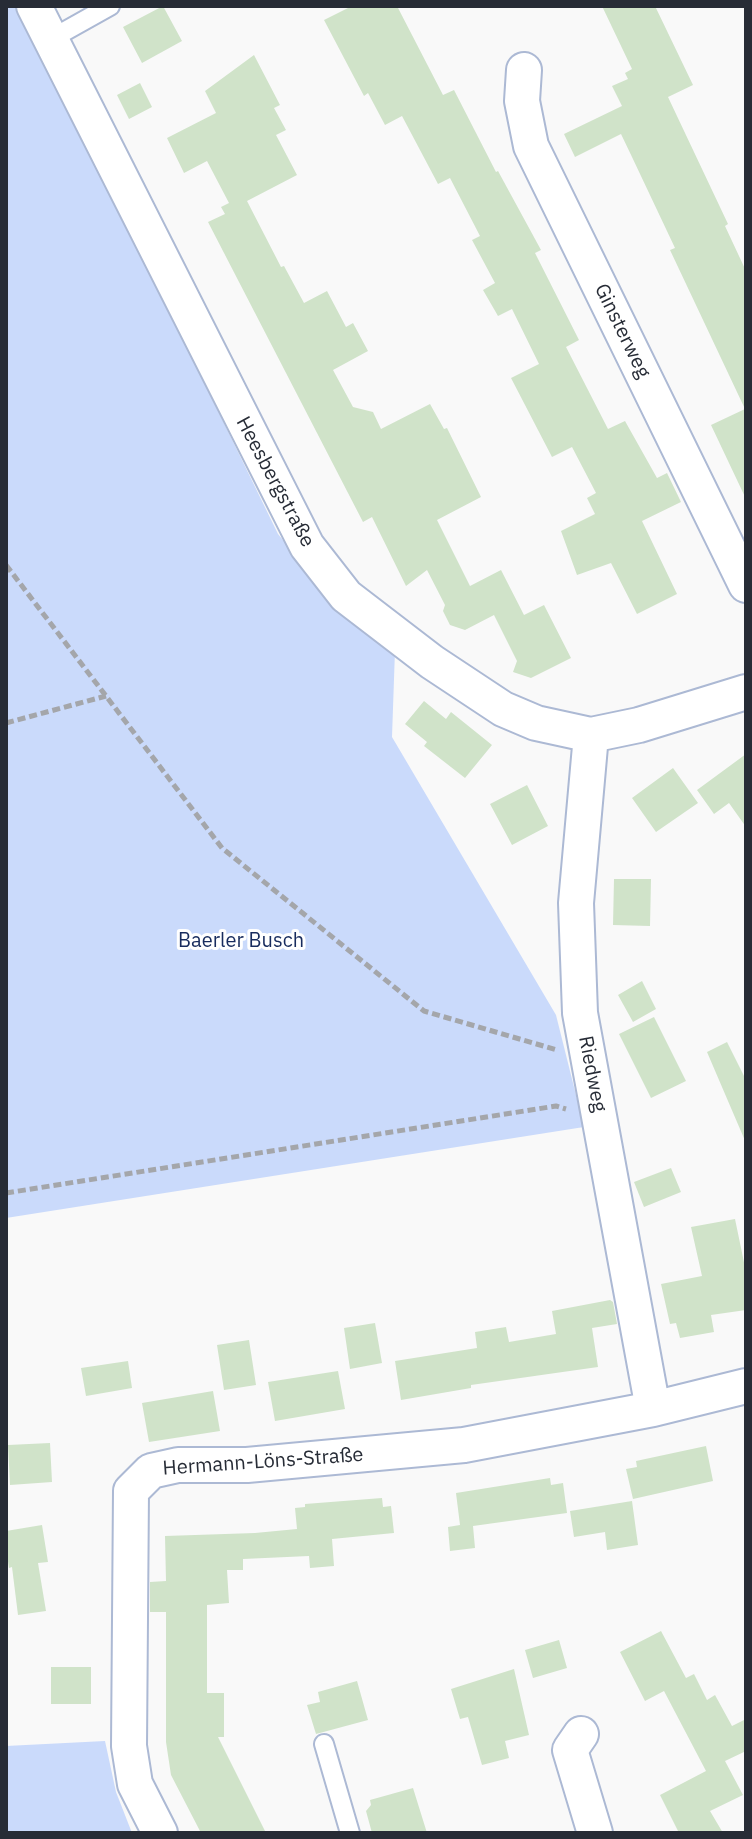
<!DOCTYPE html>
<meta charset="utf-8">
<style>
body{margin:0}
#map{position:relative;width:752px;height:1839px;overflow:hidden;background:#f9f9f9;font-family:"IBM Plex Sans",sans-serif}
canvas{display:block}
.frame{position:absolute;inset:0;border:8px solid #272c36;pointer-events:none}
</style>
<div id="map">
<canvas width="752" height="1839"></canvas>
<div class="frame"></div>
</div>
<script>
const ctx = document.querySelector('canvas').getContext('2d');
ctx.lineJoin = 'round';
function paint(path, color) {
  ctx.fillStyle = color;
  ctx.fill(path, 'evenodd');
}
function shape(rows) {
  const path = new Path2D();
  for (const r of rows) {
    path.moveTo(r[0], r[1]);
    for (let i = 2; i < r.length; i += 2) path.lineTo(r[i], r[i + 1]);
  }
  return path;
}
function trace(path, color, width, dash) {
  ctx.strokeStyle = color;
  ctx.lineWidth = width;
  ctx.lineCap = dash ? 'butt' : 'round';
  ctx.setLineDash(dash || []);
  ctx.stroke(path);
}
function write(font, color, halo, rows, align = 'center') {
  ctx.font = font + ' "IBM Plex Sans",sans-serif';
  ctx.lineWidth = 6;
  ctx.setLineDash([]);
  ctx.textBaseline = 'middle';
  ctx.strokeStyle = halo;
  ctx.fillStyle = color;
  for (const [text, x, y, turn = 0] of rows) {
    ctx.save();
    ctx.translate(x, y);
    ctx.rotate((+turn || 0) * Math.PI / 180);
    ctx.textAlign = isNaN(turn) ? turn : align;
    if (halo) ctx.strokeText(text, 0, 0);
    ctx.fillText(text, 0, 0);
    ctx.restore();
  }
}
paint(shape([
 [6,6,21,6,278,534,332,600,395,650,392,737,556,1015,584,1127,6,1218],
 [105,1741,116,1792,132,1833,6,1833,6,1746]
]), '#cadafb');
paint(shape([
 [163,6,182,41,142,63,123,27],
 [352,6,397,6,443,95,454,90,496,172,498,171,541,250,535,253,579,340,566,347,608,429,625,421,657,478,667,473,681,502,642,521,677,594,637,614,611,563,577,575,561,531,595,514,587,498,596,493,572,447,552,457,511,378,539,364,512,309,498,316,483,290,495,283,472,240,480,236,450,178,438,184,402,116,385,125,368,93,364,96,324,20],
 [602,6,655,6,693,85,668,97,728,224,725,226,746,271,746,499,711,425,745,409,670,250,675,248,632,157,621,134,575,157,564,134,622,106,612,86,628,79,625,73,632,69],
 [254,55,280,105,274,108,286,130,276,135,297,175,247,201,281,267,284,266,304,303,327,291,346,327,353,323,368,351,333,370,353,407,373,412,381,429,430,404,444,429,447,428,481,497,437,520,470,586,501,570,524,615,544,605,571,658,531,678,513,672,517,661,494,615,465,630,450,625,443,611,445,605,427,570,406,586,372,517,363,522,208,222,225,214,221,207,229,203,207,161,184,173,167,138,216,113,205,91],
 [140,83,152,107,129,119,117,95],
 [424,701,446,719,451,712,492,745,465,778,424,746,427,742,405,724],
 [746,754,746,827,729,803,714,814,697,790],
 [673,768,698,803,656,832,632,798],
 [527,785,548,826,512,845,490,804],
 [614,879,651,879,650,926,613,925],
 [642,981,656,1009,633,1022,618,995],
 [654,1017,686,1081,651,1098,619,1034],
 [727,1042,746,1080,746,1143,707,1052],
 [671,1168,681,1192,644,1207,634,1182],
 [735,1219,746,1272,746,1310,711,1315,714,1332,680,1338,676,1323,670,1324,661,1284,702,1276,691,1227],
 [610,1300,613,1302,617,1324,592,1328,598,1367,471,1385,471,1388,401,1400,395,1361,477,1348,475,1332,506,1327,509,1342,556,1334,552,1311],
 [375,1323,382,1363,350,1369,344,1328],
 [249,1340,256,1385,224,1390,217,1345],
 [128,1361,132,1388,86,1396,81,1368],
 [338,1371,345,1409,275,1421,268,1382],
 [213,1391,220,1431,149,1442,142,1403],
 [50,1443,52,1482,10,1485,8,1445],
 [706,1446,713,1481,633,1499,626,1469,637,1467,636,1461],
 [550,1478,551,1485,563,1483,567,1513,473,1526,475,1548,450,1551,448,1527,460,1525,456,1493],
 [382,1498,383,1507,391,1506,394,1533,332,1539,334,1566,310,1568,309,1556,243,1559,243,1570,227,1570,229,1603,207,1605,207,1693,224,1693,224,1737,218,1737,266,1833,201,1833,171,1775,166,1742,166,1612,150,1612,150,1582,166,1581,165,1536,255,1533,297,1529,295,1508,305,1507,305,1504],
 [632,1501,638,1545,607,1550,605,1532,574,1537,570,1511],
 [42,1525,48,1562,38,1563,46,1611,18,1615,12,1567,9,1568,6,1549,6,1531],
 [661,1631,686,1678,694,1674,707,1700,715,1695,732,1726,746,1719,746,1751,725,1761,743,1795,710,1811,723,1833,679,1833,660,1795,706,1771,664,1691,645,1701,620,1652],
 [559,1640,567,1668,533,1678,525,1650],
 [51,1667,91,1667,91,1704,51,1704],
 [514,1669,529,1735,505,1741,509,1758,482,1765,468,1717,460,1719,451,1689],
 [357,1681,368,1720,316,1734,307,1705,320,1702,318,1692],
 [413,1788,427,1833,372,1833,366,1811,371,1805,370,1800]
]), '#d0e3c9');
const service = shape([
 [51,39,110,6],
 [324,1744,350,1833]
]);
const minor = shape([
 [34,6,307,546,346,596,432,662,503,709,536,723,591,735,639,725,746,692],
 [524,70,522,101,531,146,746,585],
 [591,735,576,903,580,1013,653,1409],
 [581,1734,570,1750,595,1833],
 [160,1833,135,1784,129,1746,131,1491,151,1471,178,1465,247,1465,464,1445,653,1409,746,1386]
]);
trace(service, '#acb9d4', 22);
trace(minor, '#acb9d4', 38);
trace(shape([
 [6,565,222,848,424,1011,557,1050],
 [6,723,106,696],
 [6,1193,556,1106,566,1109]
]), '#a4a6aa', 5, [8, 4]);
trace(service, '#fff', 18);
trace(minor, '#fff', 34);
write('20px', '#272c36', '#fff', [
 ["Ginsterweg",622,331,64],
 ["Heesbergstraße",275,482,62],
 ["Riedweg",592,1074,79],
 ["Hermann-Löns-Straße",263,1462,-4]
]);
write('20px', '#182c5e', '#fff', [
 ["Baerler Busch",241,941]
]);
</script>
